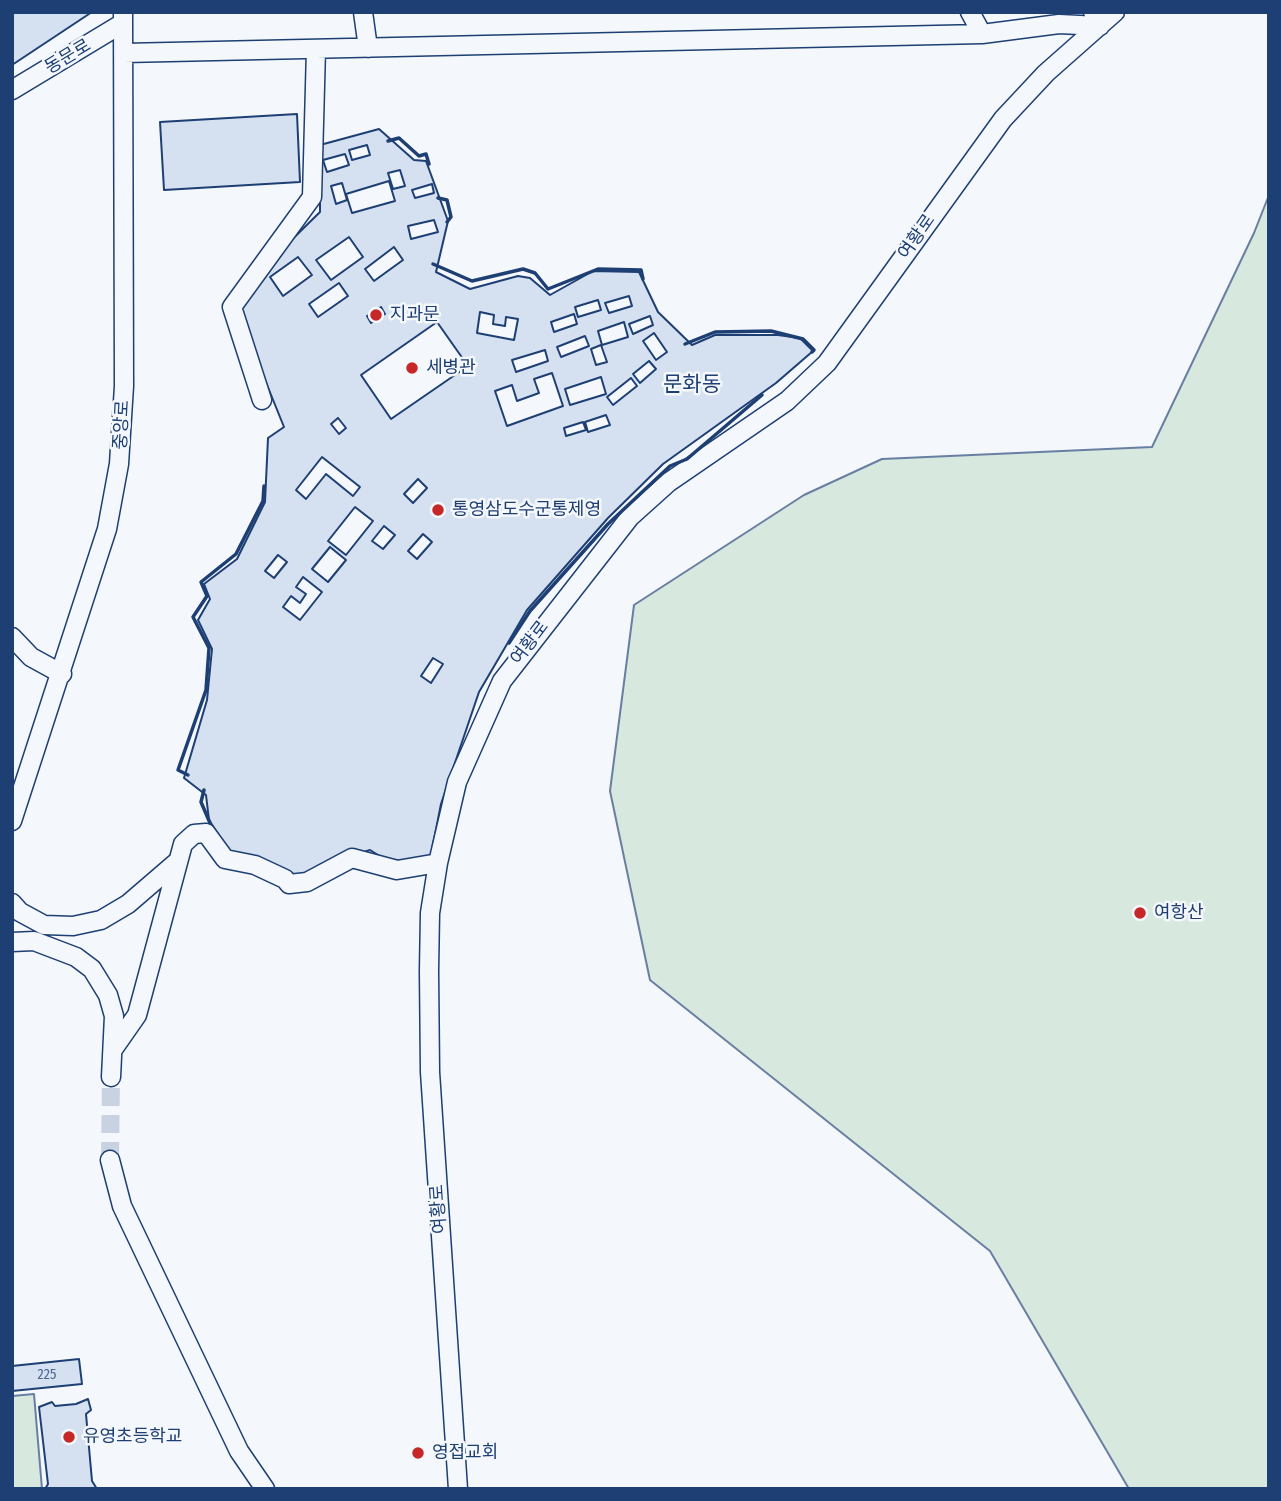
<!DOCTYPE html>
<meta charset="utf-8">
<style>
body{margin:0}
#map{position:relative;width:1281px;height:1501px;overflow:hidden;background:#f4f7fb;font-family:"Fira Sans Condensed",sans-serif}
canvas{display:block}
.frame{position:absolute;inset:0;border:14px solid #1d3f73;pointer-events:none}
</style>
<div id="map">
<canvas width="1281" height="1501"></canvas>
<div class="frame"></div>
</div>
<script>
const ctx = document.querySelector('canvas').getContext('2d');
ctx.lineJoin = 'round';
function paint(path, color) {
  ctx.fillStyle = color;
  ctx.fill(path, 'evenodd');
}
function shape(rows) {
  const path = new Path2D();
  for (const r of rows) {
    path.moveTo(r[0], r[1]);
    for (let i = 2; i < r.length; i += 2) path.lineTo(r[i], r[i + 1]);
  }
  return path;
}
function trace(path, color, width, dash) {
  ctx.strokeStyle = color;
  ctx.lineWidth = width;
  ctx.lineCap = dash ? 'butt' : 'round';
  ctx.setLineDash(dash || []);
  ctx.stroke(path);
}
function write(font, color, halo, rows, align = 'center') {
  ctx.font = font + ' "Fira Sans Condensed","Noto Sans KR",sans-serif';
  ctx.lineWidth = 5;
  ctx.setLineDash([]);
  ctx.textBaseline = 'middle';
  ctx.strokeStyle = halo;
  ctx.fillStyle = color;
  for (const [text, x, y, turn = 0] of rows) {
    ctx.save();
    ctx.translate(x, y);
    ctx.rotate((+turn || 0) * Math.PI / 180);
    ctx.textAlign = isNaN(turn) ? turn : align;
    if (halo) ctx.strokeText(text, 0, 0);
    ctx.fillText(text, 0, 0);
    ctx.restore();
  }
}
const green = shape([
 [1269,195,1269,1489,1129,1489,990,1251,650,980,610,791,634,605,804,495,882,459,1152,447,1254,233,1269,195],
 [34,1394,42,1489,12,1489,12,1396,34,1394]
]);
paint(green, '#d7e8df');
trace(green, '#687fa3', 2);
const building = shape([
 [12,12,92,12,12,65,12,12],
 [297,114,300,182,164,190,160,122,297,114],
 [379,129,414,160,426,161,448,221,436,272,470,289,518,276,530,278,550,295,593,271,639,272,658,312,692,345,715,335,778,335,800,338,813,351,776,383,663,464,608,518,527,610,479,692,441,804,430,860,394,865,370,850,349,857,298,882,236,862,209,820,206,795,184,778,207,700,212,649,198,620,210,599,204,584,237,559,265,502,268,438,284,427,240,318,240,300,265,266,320,212,320,145,379,129],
 [367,145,370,155,352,160,349,150,367,145],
 [345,154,349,165,327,172,323,160,345,154],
 [400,170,405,186,393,189,388,173,400,170],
 [389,181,395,201,352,213,346,194,389,181],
 [342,183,347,200,336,204,331,186,342,183],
 [432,184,434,193,415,198,412,190,432,184],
 [434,220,438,232,411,239,408,226,434,220],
 [349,237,363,257,331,280,316,260,349,237],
 [394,247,403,260,374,281,365,269,394,247],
 [298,257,312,275,283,296,270,277,298,257],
 [339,283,348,296,318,317,309,304,339,283],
 [629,296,632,306,609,313,605,303,629,296],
 [598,300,601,310,578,317,575,307,598,300],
 [381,307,385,314,371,323,367,316,381,307],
 [480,312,494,315,493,324,505,326,506,317,518,319,514,340,477,333,480,312],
 [574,314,577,324,554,332,551,322,574,314],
 [650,316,653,325,633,334,629,324,650,316],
 [437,322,468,366,391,419,361,375,437,322],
 [624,322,628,337,602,345,598,331,624,322],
 [654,333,667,352,656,360,643,341,654,333],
 [585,336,589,346,561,357,557,347,585,336],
 [601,345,607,362,596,365,591,349,601,345],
 [545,350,548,361,516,372,512,360,545,350],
 [649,361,656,369,640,383,633,374,649,361],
 [552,373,563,406,507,426,495,391,512,385,517,401,539,393,534,379,552,373],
 [601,377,606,394,570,405,565,389,601,377],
 [631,378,637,386,613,405,607,397,631,378],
 [606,415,610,425,588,432,585,422,606,415],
 [338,418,346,428,339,434,331,424,338,418],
 [583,422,586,430,566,436,564,428,583,422],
 [322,457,360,487,353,496,326,474,306,499,296,490,322,457],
 [418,479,427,488,413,503,404,494,418,479],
 [355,507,373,521,346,555,328,541,355,507],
 [384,526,395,535,383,549,372,541,384,526],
 [423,534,432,542,417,559,408,551,423,534],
 [330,547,346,560,328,582,312,569,330,547],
 [278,555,287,562,274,578,265,571,278,555],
 [303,577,322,592,300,620,283,607,291,596,300,603,306,594,296,587,303,577],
 [433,658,443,664,431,683,421,676,433,658],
 [79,1359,82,1384,12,1391,12,1366,79,1359],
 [88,1399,91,1410,86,1414,92,1481,97,1489,45,1489,48,1484,39,1407,52,1402,55,1406,76,1404,88,1399]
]);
paint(building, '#d5e0f0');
trace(building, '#1d3f73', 2);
trace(shape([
 [110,1160,111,1077]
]), '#c9d2e0', 18, [18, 9]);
const minor = shape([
 [363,12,368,48],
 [970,12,982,34],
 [124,53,982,34,1059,24,1100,26,1093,12],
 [12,90,123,23],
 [262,400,232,307,312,197,316,49],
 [12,637,31,657,62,674],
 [12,821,107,529,119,464,124,386,123,12],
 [12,903,20,912,44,925,73,926,101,920,128,904,178,861],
 [12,942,34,941,76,957,92,969,108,995,114,1016,111,1077],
 [114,1048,137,1015,183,844,194,834,206,833,225,859,255,865,285,879,289,884,307,882,352,858,397,870,438,863],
 [110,1160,122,1206,239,1451,265,1489],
 [458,1489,430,1072,429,971,430,913,438,863,457,782,502,681,630,517,669,482,787,401,827,363,1003,119,1046,73,1115,12]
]);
trace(minor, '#1d3f73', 21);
trace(minor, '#f4f7fb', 18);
trace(shape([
 [388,141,399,138,419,156,426,154,429,164],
 [438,198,447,200,451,217,447,222],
 [433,264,472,281,523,269,535,273,548,289,598,269,641,270,643,279],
 [685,344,715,332,771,331,803,339,814,350,812,352],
 [509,643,530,611,608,524,670,466,687,459,762,395],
 [188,775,178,770,206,690,209,648,193,617,207,596,201,582,236,554,263,501,264,486],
 [204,790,201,802,210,823]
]), '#1d3f73', 3.5);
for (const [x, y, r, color] of [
 [376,315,7,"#c62828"],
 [412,368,7,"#c62828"],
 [438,510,7,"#c62828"],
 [1140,913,7,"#c62828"],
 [69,1437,7,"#c62828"],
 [418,1453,7,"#c62828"]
]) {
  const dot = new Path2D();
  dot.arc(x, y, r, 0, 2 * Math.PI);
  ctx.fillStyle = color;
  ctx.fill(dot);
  trace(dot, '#f4f7fb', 2.5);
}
write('14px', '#4b6792', null, [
 ["225",47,1375]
]);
write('18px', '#1d3f73', '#f4f7fb', [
 ["동문로",68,57,-31],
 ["여황로",917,237,-55],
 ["중앙로",122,425,-87],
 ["여황로",530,643,-53],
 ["여황로",439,1209,-94]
]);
write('18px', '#1d3f73', '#f4f7fb', [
 ["지과문",390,315],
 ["세병관",426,368],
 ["통영삼도수군통제영",452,510],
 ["여항산",1154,913],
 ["유영초등학교",83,1437],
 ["영접교회",432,1453]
], 'left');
write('21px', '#1d3f73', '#f4f7fb', [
 ["문화동",692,385]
]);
</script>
